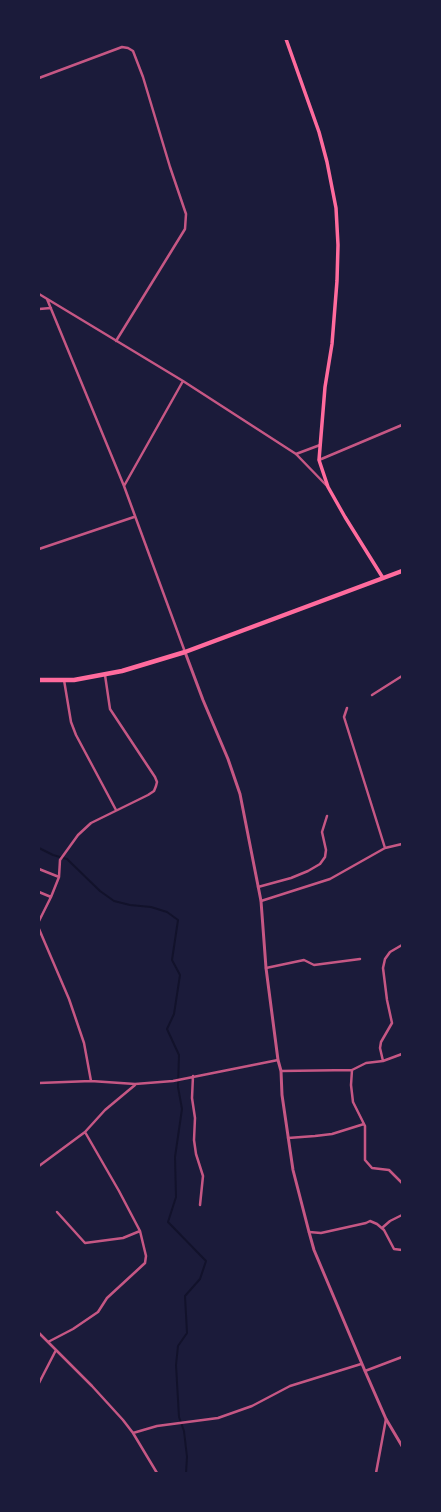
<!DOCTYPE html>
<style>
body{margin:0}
#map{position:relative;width:441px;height:1512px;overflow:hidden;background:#1b1b3a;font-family:Karla,sans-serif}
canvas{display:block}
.frame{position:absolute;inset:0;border:40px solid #1b1b3a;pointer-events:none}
</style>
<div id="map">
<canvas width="441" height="1512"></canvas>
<div class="frame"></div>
</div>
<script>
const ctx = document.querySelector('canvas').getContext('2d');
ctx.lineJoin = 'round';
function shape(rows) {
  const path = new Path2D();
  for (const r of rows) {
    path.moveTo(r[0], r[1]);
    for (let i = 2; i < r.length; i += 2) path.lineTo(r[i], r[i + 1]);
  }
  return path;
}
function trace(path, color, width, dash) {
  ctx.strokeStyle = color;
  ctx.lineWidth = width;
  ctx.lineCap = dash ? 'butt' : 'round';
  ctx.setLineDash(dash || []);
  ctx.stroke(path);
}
trace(shape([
 [39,848,53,855,67,859,100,891,114,901,130,905,151,907,167,912,178,920,172,960,180,975,174,1014,167,1029,179,1055,178,1087,182,1109,175,1157,176,1197,168,1222,206,1261,200,1279,185,1296,187,1333,178,1346,176,1365,179,1417,184,1431,187,1457,186,1473]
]), '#12122b', 2);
trace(shape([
 [39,78,122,47,128,48,133,51,143,77,170,167,186,214,185,229,116,341],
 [39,294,183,381,296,454,327,486],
 [47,299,124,486,185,652],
 [39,309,51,308],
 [296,454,320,445],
 [319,460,402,425],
 [124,486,183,381],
 [39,549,134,517],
 [64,680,71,722,76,735,116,810],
 [372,695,402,676],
 [347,708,344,717,385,848],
 [39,869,59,877],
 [258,887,291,878,308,871,320,864,325,857,326,850,322,832,327,816],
 [39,892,51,897],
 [261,901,330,879,385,848,402,844],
 [39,921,51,897,59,877,60,860,78,835,91,823,148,795,154,791,156,786,157,782,155,777,110,709,105,675],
 [39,929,69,999,84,1043,91,1081],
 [266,968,304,960,314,965,360,959],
 [383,1061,380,1048,381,1042,392,1023,387,1000,383,968,385,959,390,952,402,945],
 [352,1070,351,1085,353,1102,365,1126,365,1160,372,1168,389,1170,402,1183],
 [281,1071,352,1070,366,1063,383,1061,402,1054],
 [193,1076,192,1098,195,1118,194,1140,196,1154,203,1176,200,1205],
 [39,1083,91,1081,135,1084,173,1081,278,1060],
 [288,1138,315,1136,332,1134,364,1124],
 [39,1166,85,1132,105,1110,135,1085],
 [57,1212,85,1243,123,1238,140,1231],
 [382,1228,390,1221,402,1215],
 [309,1232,321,1233,366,1223,370,1221,377,1224,384,1230,394,1249,402,1250],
 [39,1333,92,1386,123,1420,133,1433,157,1473],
 [48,1342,73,1329,98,1312,107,1298,145,1263,146,1256,140,1231,119,1191,85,1132],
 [365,1371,402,1357],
 [39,1383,56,1350],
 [133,1433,157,1426,218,1418,252,1406,290,1386,361,1364],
 [376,1473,386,1419]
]), '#c65784', 2.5);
trace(shape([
 [185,652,203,700,228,759,240,794,261,901,266,968,278,1060,281,1071,282,1095,293,1170,309,1232,314,1250,365,1371,386,1419,402,1446]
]), '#c65784', 3);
trace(shape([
 [286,39,319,132,327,162,336,208,338,245,337,281,332,344,325,387,319,460,328,487,345,517,383,578]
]), '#ff6b9d', 3.5);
trace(shape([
 [39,680,74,680,122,671,185,652,402,571]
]), '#ff6b9d', 4.5);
</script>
